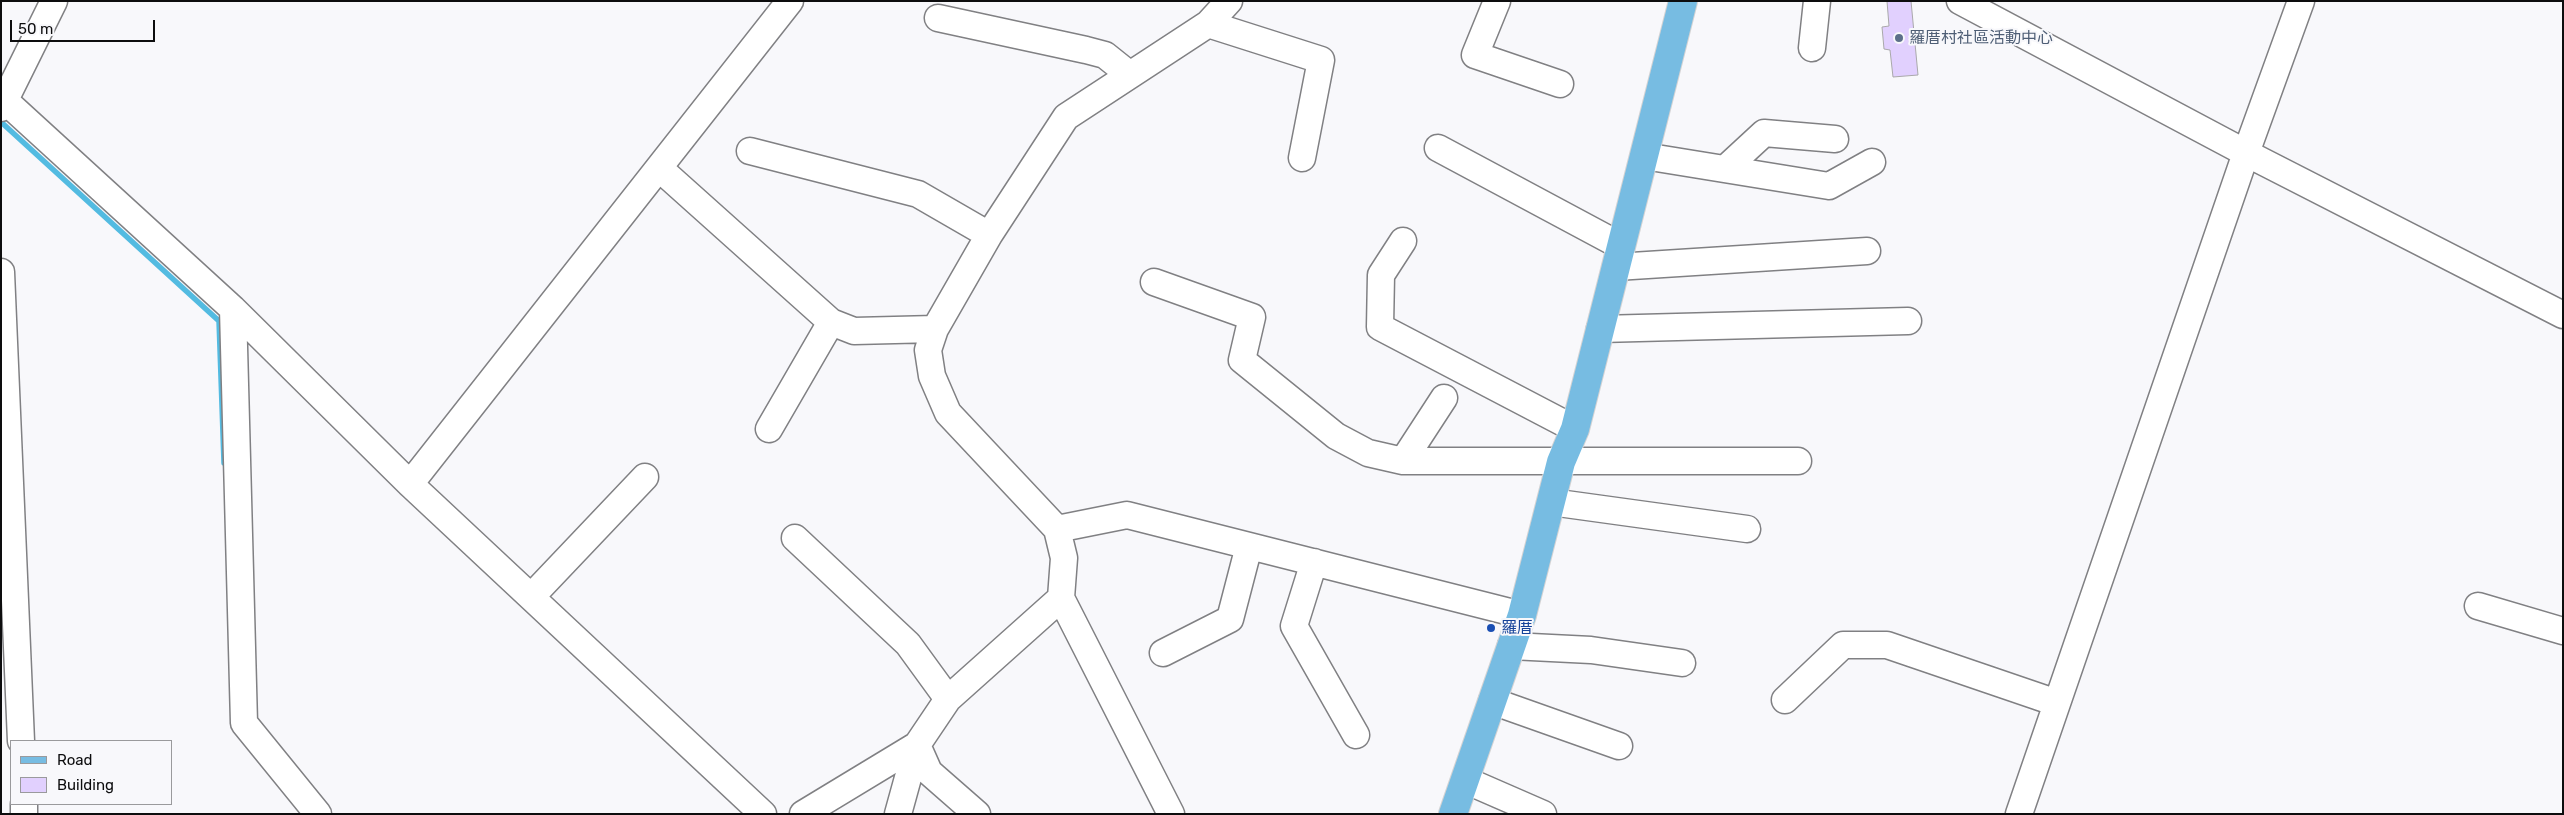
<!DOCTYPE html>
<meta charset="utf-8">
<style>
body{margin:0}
#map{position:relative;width:2564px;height:815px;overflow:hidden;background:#f8f8fb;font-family:Rubik,sans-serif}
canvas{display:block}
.frame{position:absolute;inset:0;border:2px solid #0d0d0e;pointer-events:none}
.legend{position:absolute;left:10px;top:740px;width:162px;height:65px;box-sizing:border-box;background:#f8f8fb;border:1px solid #9a9a9c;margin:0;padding:6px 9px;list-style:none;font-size:15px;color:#0d0d0e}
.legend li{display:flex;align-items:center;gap:10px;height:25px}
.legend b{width:25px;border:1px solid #9a9a9c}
.scale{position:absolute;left:10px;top:20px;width:145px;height:22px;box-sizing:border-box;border:2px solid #0d0d0e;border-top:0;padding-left:6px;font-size:15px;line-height:18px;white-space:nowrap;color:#0d0d0e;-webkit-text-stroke:4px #f8f8fb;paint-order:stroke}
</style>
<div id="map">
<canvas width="2564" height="815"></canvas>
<div class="frame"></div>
<ul class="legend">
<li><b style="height:6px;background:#77bce2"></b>Road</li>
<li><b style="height:14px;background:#e1d0fe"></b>Building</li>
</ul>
<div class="scale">50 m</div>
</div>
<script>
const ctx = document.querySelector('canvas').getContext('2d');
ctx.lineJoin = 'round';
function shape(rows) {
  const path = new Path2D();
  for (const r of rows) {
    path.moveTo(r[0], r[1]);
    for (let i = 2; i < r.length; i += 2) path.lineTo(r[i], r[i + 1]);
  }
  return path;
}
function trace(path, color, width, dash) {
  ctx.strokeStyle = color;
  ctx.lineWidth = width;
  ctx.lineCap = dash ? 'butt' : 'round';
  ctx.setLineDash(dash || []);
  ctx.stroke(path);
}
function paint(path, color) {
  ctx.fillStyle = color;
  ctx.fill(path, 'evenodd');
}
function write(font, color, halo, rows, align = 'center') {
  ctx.font = font + ' Rubik,"Noto Sans TC",sans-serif';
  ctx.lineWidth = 4;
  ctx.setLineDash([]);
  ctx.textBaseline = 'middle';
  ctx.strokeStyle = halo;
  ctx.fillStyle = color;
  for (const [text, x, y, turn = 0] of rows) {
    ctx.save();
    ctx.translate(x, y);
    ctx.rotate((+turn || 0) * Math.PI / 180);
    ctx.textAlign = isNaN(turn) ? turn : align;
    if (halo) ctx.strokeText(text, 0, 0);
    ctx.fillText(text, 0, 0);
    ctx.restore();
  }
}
trace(shape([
 [1,122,219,321,224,463]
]), '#53bbe1', 5.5);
const building = shape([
 [1887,1,1911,1,1918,75,1893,77,1890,50,1884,49,1882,27,1889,26,1887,1]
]);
paint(building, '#e1d0fe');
trace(building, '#a9a8aa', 1);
const minor = shape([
 [1497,1,1475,55,1560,84],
 [1960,1,2246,153,2563,315],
 [938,18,1086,50,1105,55,1130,75],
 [1208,24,1321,60,1302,158],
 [1812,48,1817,1],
 [1,97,233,309,410,484,763,814],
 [1,108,54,1],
 [1438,148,1621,246],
 [750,151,918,194,989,235],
 [1644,156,1829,186,1872,162],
 [659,168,831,322,854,331,935,329],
 [1725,169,1764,133,1835,139],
 [1403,241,1381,275,1380,327,1575,429],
 [1616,267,1867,251],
 [1,272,21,741],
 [1154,282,1252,317,1242,360,1336,436,1368,453,1403,461,1798,461],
 [233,309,244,723,318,814],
 [1600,329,1908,321],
 [769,429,831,322],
 [1403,461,1444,398],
 [410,484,790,1],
 [1551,502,1747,529],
 [1057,529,1127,515,1522,615],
 [795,538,908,644,948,699],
 [1314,562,1294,626,1356,735],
 [531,597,645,477],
 [1061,598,1171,814],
 [2478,606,2563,631],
 [1511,646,1591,650,1682,663],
 [1163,653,1230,619,1249,546],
 [1785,700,1843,645,1887,645,2057,703],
 [1492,701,1619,746],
 [917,745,929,772,977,814],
 [1465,780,1543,814],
 [24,804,24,814],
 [803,814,917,745],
 [898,814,917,745,948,699,1061,598,1064,558,1057,529,948,413,932,376,928,350,935,329,989,235,1066,117,1208,24,1229,1],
 [2019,814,2246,153,2301,1]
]);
const major = shape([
 [1453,814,1522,615,1561,462,1575,429,1683,1]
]);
trace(minor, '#808083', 29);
trace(major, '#d3d3d4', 30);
trace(minor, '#fff', 26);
trace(major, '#77bce2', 28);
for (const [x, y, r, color] of [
 [1899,38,5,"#5c6f8a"],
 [1491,628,5,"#1a4fb4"]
]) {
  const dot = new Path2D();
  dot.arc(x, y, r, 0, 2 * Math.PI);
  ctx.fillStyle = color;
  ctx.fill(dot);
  trace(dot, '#f8f8fb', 2);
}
write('16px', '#4e5e75', '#f8f8fb', [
 ["羅厝村社區活動中心",1909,38]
], 'left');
write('16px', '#164399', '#f8f8fb', [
 ["羅厝",1501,628]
], 'left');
</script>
